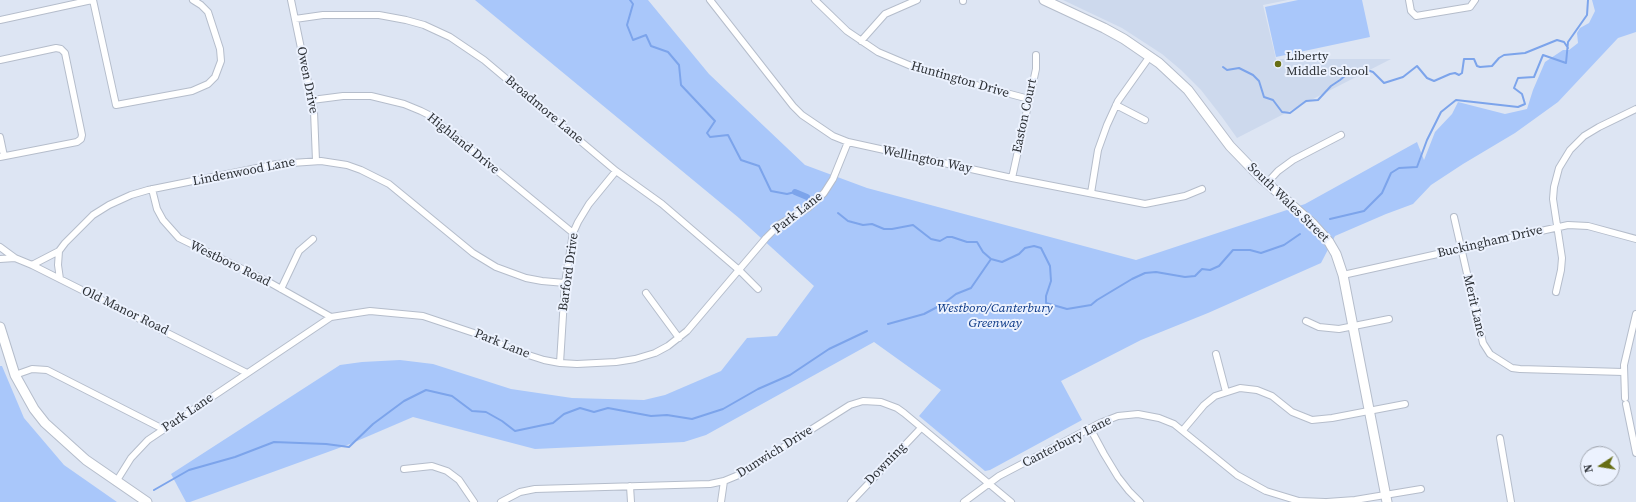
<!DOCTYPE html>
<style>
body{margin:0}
#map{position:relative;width:1636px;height:502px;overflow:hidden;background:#dde5f3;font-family:"Source Serif 4",serif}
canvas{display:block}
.north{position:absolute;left:1580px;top:446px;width:40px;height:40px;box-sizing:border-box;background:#ecf2fe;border:1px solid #a0a5ae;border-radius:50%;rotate:258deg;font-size:11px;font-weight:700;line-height:16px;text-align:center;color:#2d3136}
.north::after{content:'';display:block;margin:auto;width:14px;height:18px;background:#676e14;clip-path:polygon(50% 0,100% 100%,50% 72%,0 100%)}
</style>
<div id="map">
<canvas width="1636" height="502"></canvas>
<div class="north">N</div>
</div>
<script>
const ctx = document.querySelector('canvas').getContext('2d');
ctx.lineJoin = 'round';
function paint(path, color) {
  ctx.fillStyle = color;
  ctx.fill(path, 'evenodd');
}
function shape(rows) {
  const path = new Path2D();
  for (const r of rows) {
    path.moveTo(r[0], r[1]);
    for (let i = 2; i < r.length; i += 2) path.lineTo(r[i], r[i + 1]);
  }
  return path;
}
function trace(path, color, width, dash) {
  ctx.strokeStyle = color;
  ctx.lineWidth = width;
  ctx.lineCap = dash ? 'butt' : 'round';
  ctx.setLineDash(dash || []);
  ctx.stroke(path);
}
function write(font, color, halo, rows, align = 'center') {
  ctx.font = font + ' "Source Serif 4",serif';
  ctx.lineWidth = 4;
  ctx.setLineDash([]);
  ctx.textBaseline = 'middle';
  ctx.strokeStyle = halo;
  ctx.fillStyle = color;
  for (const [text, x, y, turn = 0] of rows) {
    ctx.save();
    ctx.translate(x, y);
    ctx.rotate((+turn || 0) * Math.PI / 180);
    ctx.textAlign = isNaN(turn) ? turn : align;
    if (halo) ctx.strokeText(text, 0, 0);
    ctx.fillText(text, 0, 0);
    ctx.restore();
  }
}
paint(shape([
 [1063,0,1288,0,1263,5,1276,59,1391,59,1237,138,1222,117,1201,90,1181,70,1162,54,1122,28]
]), '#cdd9ed');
paint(shape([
 [475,0,648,0,709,74,805,165,867,188,1136,260,1305,204,1417,142,1424,160,1435,132,1452,114,1458,102,1505,114,1527,109,1533,90,1545,62,1563,50,1569,50,1578,43,1577,33,1580,28,1589,23,1595,11,1592,0,1636,0,1636,32,1618,38,1558,102,1515,133,1463,164,1431,185,1413,204,1386,214,1335,236,1321,263,1208,313,1141,340,1061,381,1082,420,990,470,985,471,919,416,941,390,874,342,706,435,684,442,535,449,413,417,350,444,190,502,186,502,171,474,340,365,362,362,400,360,433,364,511,389,572,398,644,400,665,395,721,371,747,338,777,336,814,286,739,218],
 [1298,0,1362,0,1370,37,1276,57,1265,7],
 [0,366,2,366,24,418,64,465,117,502,0,502]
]), '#a9c7fa');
trace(shape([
 [630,0,633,4,627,25,633,40,646,35,651,46,668,52,679,65,681,85,715,121,707,133,710,137,728,135,741,160,759,166,771,191,787,194,795,192],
 [1223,67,1227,70,1239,68,1253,75,1259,81,1264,97,1273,100,1282,112,1290,113,1306,101,1318,100,1331,86,1340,80,1346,75,1364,69,1373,72,1384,83,1403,77,1417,66,1427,78,1434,81,1450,74,1455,73,1459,75,1462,73,1464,59,1474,59,1477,66,1480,67,1492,66,1499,58,1504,55,1525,53,1557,40,1564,42,1568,48],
 [838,213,848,221,863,225,872,224,884,229,892,229,913,225,931,239,940,241,947,237,952,237,967,242,977,242,983,252,991,259,1002,262,1019,254,1025,248,1034,246,1041,248,1050,266,1051,281,1046,296,1046,303,1067,309,1091,305,1097,300,1132,279,1145,273,1156,272,1185,277,1195,276,1202,269,1210,270,1219,266,1233,250,1250,250,1261,253,1284,245,1300,234],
 [1330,219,1364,211,1382,193,1391,173,1399,168,1417,167,1427,140,1441,112,1456,100,1518,107,1525,104,1522,94,1514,88,1518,78,1534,77,1543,55,1566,63,1568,42,1587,15,1588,0],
 [888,324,924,314,943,304,956,294,971,288,991,259],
 [154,490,189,470,235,457,274,442,326,444,349,447,373,424,404,401,426,390,452,396,472,411,486,412,502,421,515,431,553,423,564,414,580,408,594,412,608,408,651,416,667,415,692,419,723,409,758,389,790,375,829,349,867,331]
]), '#7ca4eb', 2);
trace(shape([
 [795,192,807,197]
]), '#7ca4eb', 6);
const street = shape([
 [93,0,116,105,192,91,208,84,215,77,221,61,220,49,208,12,201,5,193,0],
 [291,0,314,111,316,161],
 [710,0,793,106,802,115,833,136,848,142,1012,178,1145,204,1185,196,1202,189],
 [815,0,847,31,878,52,923,71,1029,99],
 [963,0,963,1],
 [1409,0,1411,11,1416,16,1470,7,1475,0],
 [295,19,323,15,379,15,406,20,424,25,450,37,484,60,616,171,662,204,739,270,758,289],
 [0,20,92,0],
 [861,41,885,14,917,0],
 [0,60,56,48,61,49,65,53,82,135,81,139,77,142,0,157],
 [312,100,343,96,371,96,404,104,421,111,429,115,573,233],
 [1116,105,1145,120],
 [0,137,4,156],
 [1012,178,1036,69,1036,55],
 [1267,183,1278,171,1293,160,1341,135],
 [152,189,157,209,163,220,179,238,267,281,331,317],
 [1091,193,1098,150,1107,125,1118,101,1150,56],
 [1454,217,1483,343,1490,354,1512,368,1520,369,1623,372],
 [0,247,15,258],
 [59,251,58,265,60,279],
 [0,259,15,258,32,265,247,373],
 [32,265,59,251,65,243,93,215,109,205,131,195,148,190,277,164,321,161,347,165,361,170,389,184,473,253,496,267,526,278,542,281,565,283],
 [1343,275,1568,225,1588,226,1636,239],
 [281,289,299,251,313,239],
 [1556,292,1561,270,1562,258,1553,199,1554,187,1559,168,1570,150,1584,136,1599,127,1636,109],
 [646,293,679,338],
 [1306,321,1319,327,1339,329,1389,319],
 [1216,354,1226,392],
 [560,363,565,283,573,233,578,222,589,204,616,171],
 [15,375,32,369,47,370,163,429],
 [1625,398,1624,365,1636,314],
 [1626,404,1636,453],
 [1090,428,1104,454,1118,477,1129,491,1140,502],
 [1183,430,1204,405,1215,396,1240,388,1257,390,1272,396,1292,412,1312,420,1332,418,1405,404],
 [1500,438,1511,502],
 [404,469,432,466,447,471,459,480,474,502],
 [116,482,131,458,148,440,331,317,370,311,423,316,477,334,519,352,544,360,560,363,577,364,616,362,635,359,655,353,668,346,687,331,766,238,780,224,808,208,824,193,833,179,848,142],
 [630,486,631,502],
 [501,502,520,492,535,489,710,484,724,481,741,474,850,405,863,401,881,402,897,408,904,413,1011,502],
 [721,502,724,481],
 [851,502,921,428],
 [964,502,999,476,1100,423,1118,416,1138,414,1159,418,1174,424,1237,475,1266,491,1299,501,1325,502],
 [1327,502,1355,500,1421,489]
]);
const secondary = shape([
 [1044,0,1104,28,1124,39,1159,63,1188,90,1230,146,1259,176,1312,223,1329,242,1336,254,1343,275,1387,502],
 [0,327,15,375,34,409,45,423,86,460,147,502]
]);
trace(street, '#b5bdcb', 8);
trace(secondary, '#b5bdcb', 11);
trace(street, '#fff', 6);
trace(secondary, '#fff', 9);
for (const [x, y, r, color] of [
 [1278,64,4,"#676e14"]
]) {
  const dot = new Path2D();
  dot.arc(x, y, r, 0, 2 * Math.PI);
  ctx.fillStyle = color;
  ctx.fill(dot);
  trace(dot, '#ecf2fe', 1.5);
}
write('13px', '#2d3136', '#ecf2fe', [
 ["Liberty",1286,57],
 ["Middle School",1286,72]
], 'left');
write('13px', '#2d3136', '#ecf2fe', [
 ["Owen Drive",307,80,79],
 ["Huntington Drive",960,80,16],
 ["Broadmore Lane",544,110,40],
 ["Easton Court",1025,116,-78],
 ["Highland Drive",463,144,39],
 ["Wellington Way",927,160,12],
 ["Lindenwood Lane",244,172,-11],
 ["South Wales Street",1288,203,44],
 ["Park Lane",798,213,-38],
 ["Buckingham Drive",1490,242,-13],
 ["Westboro Road",230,264,26],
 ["Barford Drive",569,272,-82],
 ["Merit Lane",1474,306,77],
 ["Old Manor Road",125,311,26],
 ["Park Lane",502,344,22],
 ["Park Lane",188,413,-34],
 ["Canterbury Lane",1067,442,-27],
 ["Dunwich Drive",775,452,-32],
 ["Downing",886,464,-46]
]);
write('italic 13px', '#063484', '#ecf2fe', [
 ["Westboro/Canterbury",995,309],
 ["Greenway",995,324]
]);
</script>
